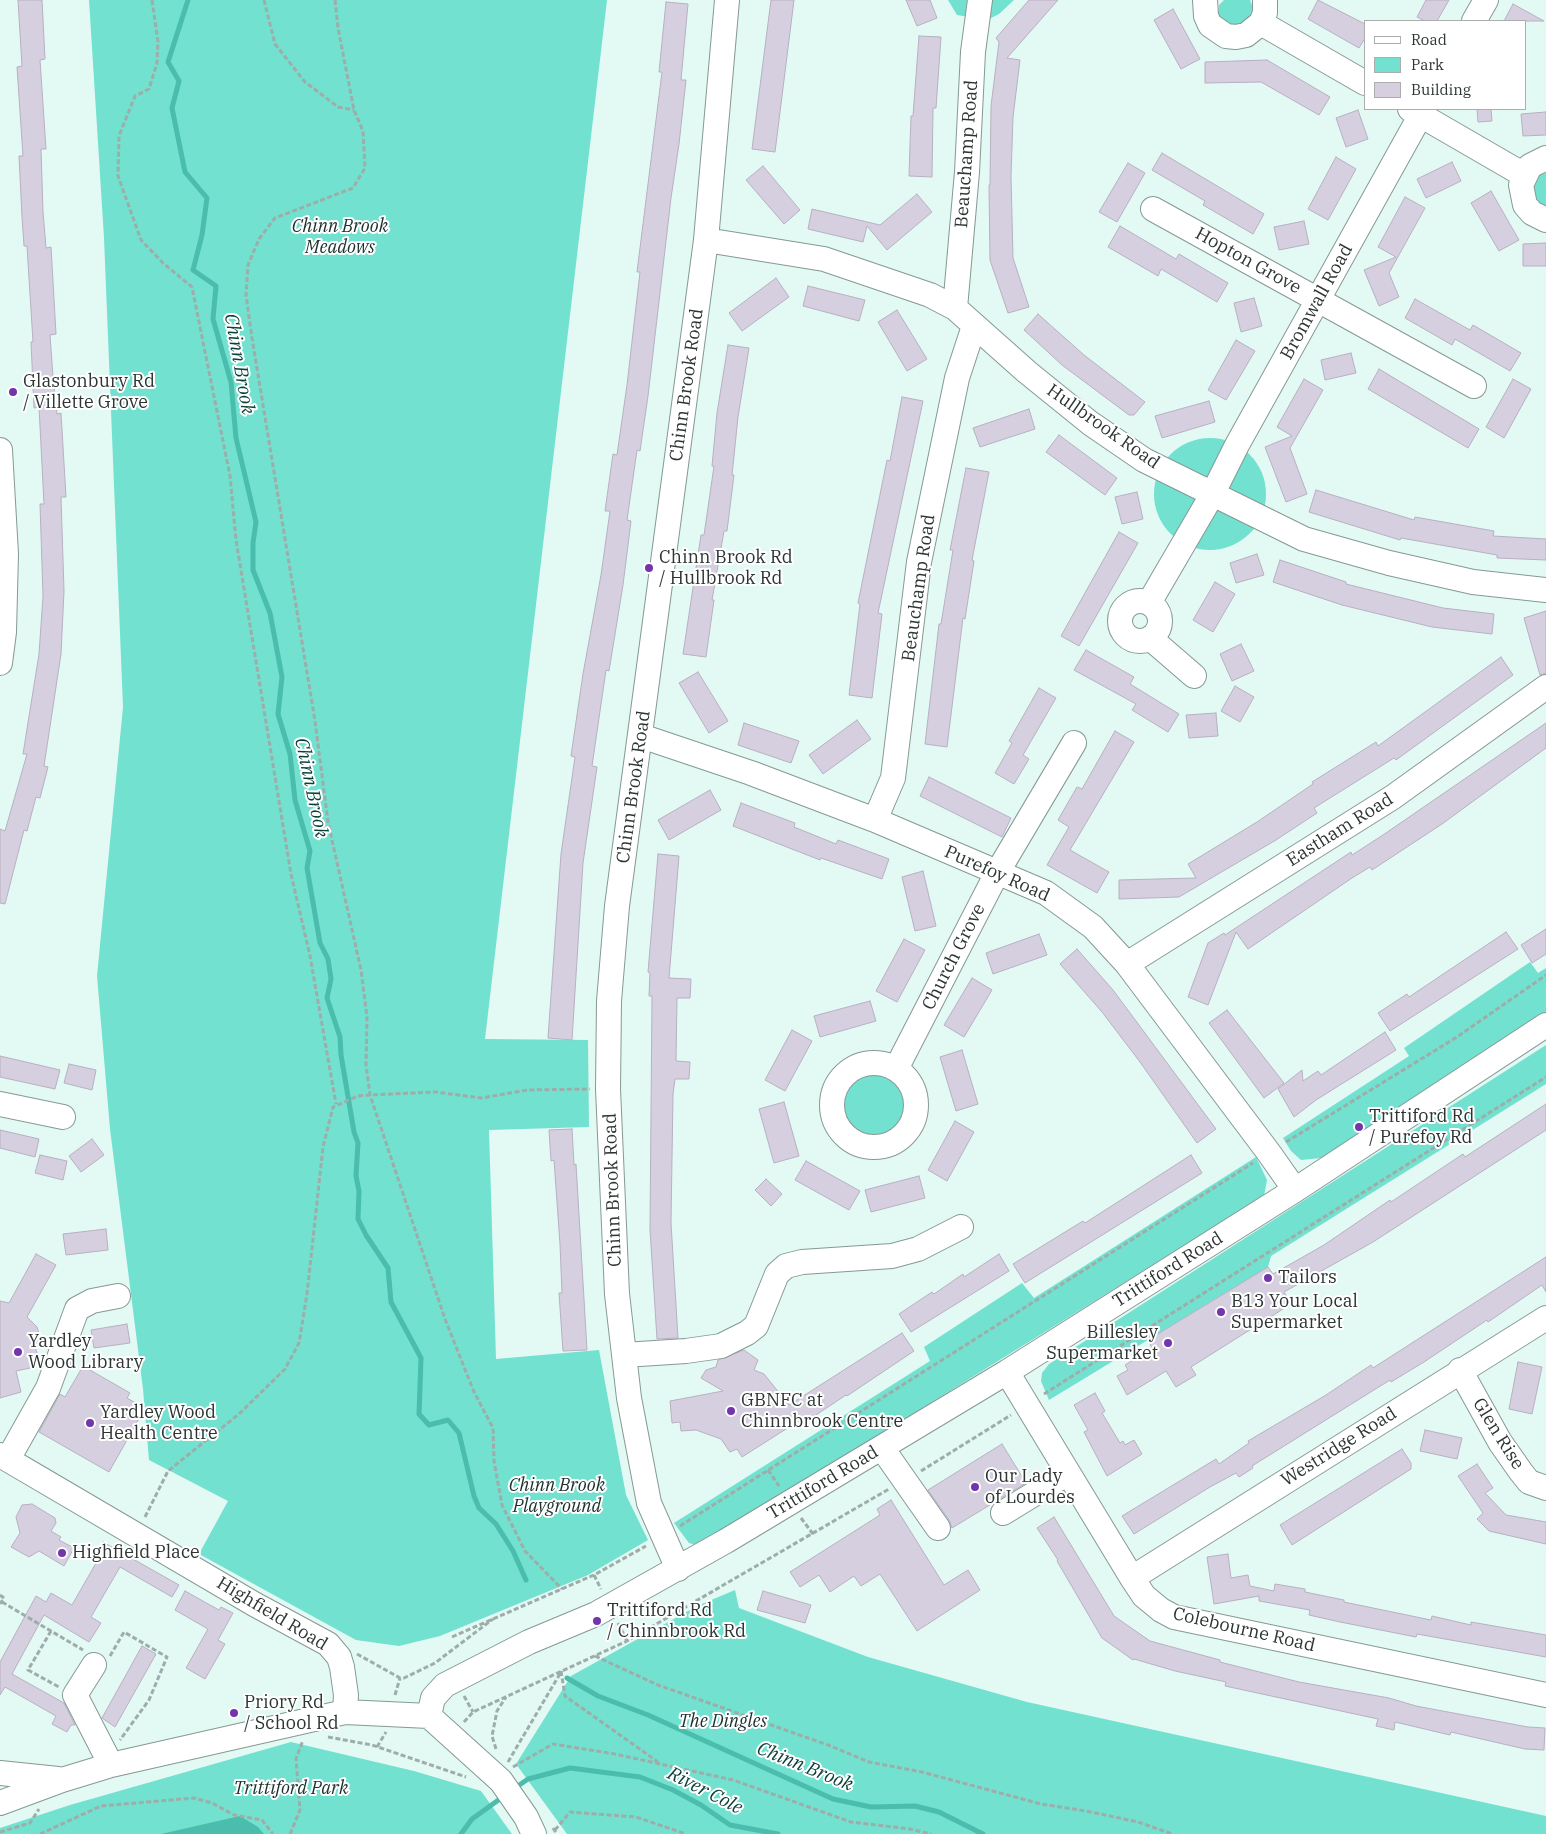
<!DOCTYPE html>
<style>
body{margin:0}
#map{position:relative;width:1546px;height:1834px;overflow:hidden;background:#e3f9f4;font-family:"IBM Plex Serif",serif}
canvas{display:block}
.legend{position:absolute;left:1364px;top:20px;width:162px;height:90px;box-sizing:border-box;background:#fff;border:1px solid #abaead;margin:0;padding:6px 9px;list-style:none;font-size:15px;color:#2d3533}
.legend li{display:flex;align-items:center;gap:10px;height:25px}
.legend b{width:25px;border:1px solid #abaead}
</style>
<div id="map">
<canvas width="1546" height="1834"></canvas>
<ul class="legend">
<li><b style="height:6px;background:#fff"></b>Road</li>
<li><b style="height:14px;background:#72e1d0"></b>Park</li>
<li><b style="height:14px;background:#d6cfdf"></b>Building</li>
</ul>
</div>
<script>
const ctx = document.querySelector('canvas').getContext('2d');
ctx.lineJoin = 'round';
function paint(path, color) {
  ctx.fillStyle = color;
  ctx.fill(path, 'evenodd');
}
function shape(rows) {
  const path = new Path2D();
  for (const r of rows) {
    if (r.length === 3) {
      path.moveTo(r[0] + r[2], r[1]);
      path.arc(r[0], r[1], r[2], 0, 2 * Math.PI);
      continue;
    }
    path.moveTo(r[0], r[1]);
    for (let i = 2; i < r.length; i += 2) path.lineTo(r[i], r[i + 1]);
  }
  return path;
}
function trace(path, color, width, dash) {
  ctx.strokeStyle = color;
  ctx.lineWidth = width;
  ctx.lineCap = dash ? 'butt' : 'round';
  ctx.setLineDash(dash || []);
  ctx.stroke(path);
}
function write(font, color, halo, rows, align = 'center') {
  ctx.font = font + ' "IBM Plex Serif",serif';
  ctx.lineWidth = 4;
  ctx.setLineDash([]);
  ctx.textBaseline = 'middle';
  ctx.strokeStyle = halo;
  ctx.fillStyle = color;
  for (const [text, x, y, turn = 0] of rows) {
    ctx.save();
    ctx.translate(x, y);
    ctx.rotate((+turn || 0) * Math.PI / 180);
    ctx.textAlign = isNaN(turn) ? turn : align;
    if (halo) ctx.strokeText(text, 0, 0);
    ctx.fillText(text, 0, 0);
    ctx.restore();
  }
}
paint(shape([
 [89,0,607,0,485,1039,588,1040,589,1127,489,1130,496,1359,599,1350,626,1495,648,1540,588,1575,440,1636,399,1646,356,1640,199,1554,228,1501,149,1460,143,1389,110,1129,97,976,123,707,104,238],
 [948,0,1014,0,999,14,987,20,957,15],
 [1224,0,1250,0,1256,16,1235,32,1220,22,1218,15,1219,5],
 [1546,173,1546,213,1530,195,1538,174],
 [1210,494,56],
 [1530,962,1538,973,1546,968,1546,1016,1417,1100,1321,1158,1301,1160,1291,1151,1283,1138,1409,1056,1404,1048],
 [1546,1045,1546,1084,1271,1256,1268,1267,1049,1400,1041,1381,1042,1373,1049,1364],
 [877,1107,33],
 [1256,1157,1267,1180,1264,1196,700,1546,689,1543,674,1523,930,1361,924,1347,1022,1283,1034,1298],
 [735,1590,739,1608,868,1657,1027,1702,1546,1816,1546,1834,567,1834,516,1764,571,1676,697,1606],
 [291,1742,414,1771,481,1791,512,1834,0,1834,0,1828,70,1805]
]), '#72e1d0');
paint(shape([
 [240,1816,258,1827,264,1834,161,1834]
]), '#4abdac');
trace(shape([
 [188,0,168,62,179,81,172,108,185,172,207,198,202,235,193,270,216,286,213,319,231,382,236,438,256,522,253,543,253,570,270,613,282,677,278,714,290,754,295,800,310,851,307,868,320,943,328,959,331,979,327,998,340,1037,341,1055,354,1132,358,1143,356,1176,359,1191,358,1219,366,1235,388,1268,391,1302,421,1358,419,1414,429,1425,448,1420,459,1433,474,1496,479,1508,496,1524,513,1551,526,1580],
 [567,1678,598,1696,648,1715,833,1799,871,1807,915,1806,939,1812,983,1834],
 [515,1788,528,1779,570,1768,640,1777,673,1790,701,1805,730,1825,778,1834],
 [461,1834,472,1819,504,1796]
]), '#4abdac', 5);
const building = shape([
 [18,0,42,0,45,59,40,60,46,149,41,149,43,212,46,248,51,247,56,334,50,335,53,377,57,414,61,413,66,497,61,497,64,591,61,654,44,766,48,767,40,798,36,797,27,831,24,830,5,904,0,903,0,829,5,831,27,754,23,754,39,654,43,596,40,504,44,504,39,407,34,408,31,342,33,342,27,246,24,246,22,217,19,156,23,156,17,67,22,66,18,0],
 [771,0,794,0,775,152,752,149,771,0],
 [906,0,930,0,937,18,917,26,906,0],
 [1029,0,1058,0,1007,58,1020,60,1013,117,1011,176,1013,258,1029,307,1008,313,990,260,989,185,990,185,991,106,999,42,996,38,1029,0],
 [1318,0,1365,24,1365,38,1359,48,1308,19,1318,0],
 [1426,0,1449,0,1437,21,1425,21,1417,17,1426,0],
 [666,2,688,4,681,80,686,80,679,144,671,198,648,396,640,451,637,450,627,520,631,521,623,585,609,671,606,670,592,766,597,767,583,863,572,1040,548,1038,561,854,575,757,571,756,583,674,601,575,610,511,605,511,613,454,617,455,627,385,640,272,637,272,662,72,659,72,666,2],
 [1513,4,1544,21,1504,21,1513,4],
 [1173,9,1200,59,1181,69,1154,20,1173,9],
 [919,36,941,37,936,108,933,108,932,177,909,176,911,116,913,116,919,36],
 [1267,60,1330,97,1319,115,1261,82,1205,83,1205,62,1267,60],
 [1477,109,1491,109,1492,121,1478,122,1477,109],
 [1358,110,1368,139,1346,147,1336,118,1358,110],
 [1546,112,1546,135,1523,136,1521,114,1546,112],
 [1162,153,1264,214,1253,234,1203,205,1205,201,1152,170,1162,153],
 [1336,157,1356,169,1328,220,1308,209,1336,157],
 [1452,162,1461,181,1426,198,1417,179,1452,162],
 [1128,163,1145,173,1117,222,1099,212,1128,163],
 [763,166,800,210,784,224,746,180,763,166],
 [1491,191,1519,240,1499,251,1471,203,1491,191],
 [917,194,932,212,887,250,867,226,863,242,808,229,812,209,880,225,917,194],
 [1405,197,1425,208,1389,273,1399,297,1379,306,1364,270,1396,257,1378,247,1405,197],
 [1304,221,1309,244,1279,250,1274,227,1304,221],
 [1120,226,1176,259,1179,254,1228,283,1217,302,1161,269,1158,276,1108,247,1120,226],
 [1546,243,1546,266,1523,266,1523,244,1546,243],
 [776,278,789,297,742,331,729,313,776,278],
 [808,286,865,300,859,321,803,306,808,286],
 [1254,298,1262,326,1241,332,1234,303,1254,298],
 [1415,299,1470,330,1473,325,1521,353,1510,371,1455,339,1452,345,1405,318,1415,299],
 [897,310,927,359,907,371,878,322,897,310],
 [1038,314,1084,355,1145,402,1134,415,1129,415,1062,365,1024,330,1038,314],
 [1236,340,1255,351,1226,400,1208,390,1236,340],
 [728,345,749,348,738,417,732,475,734,475,727,531,724,531,712,600,714,600,706,657,683,654,701,535,704,535,714,466,712,466,717,413,728,345],
 [1351,353,1356,373,1325,380,1321,360,1351,353],
 [1379,369,1479,429,1468,448,1368,389,1379,369],
 [1304,379,1323,390,1290,448,1307,494,1286,502,1265,447,1292,436,1277,427,1304,379],
 [1513,379,1531,389,1504,438,1486,427,1513,379],
 [902,397,923,401,878,613,882,614,872,698,849,695,860,604,858,603,887,460,890,461,902,397],
 [1209,401,1215,422,1162,438,1155,416,1209,401],
 [1029,409,1035,429,980,447,973,428,1029,409],
 [1059,435,1117,478,1105,495,1046,452,1059,435],
 [966,468,989,472,972,560,974,561,965,619,963,618,947,747,925,744,939,624,941,624,953,550,950,550,966,468],
 [1316,490,1414,520,1415,517,1494,531,1493,536,1546,539,1546,560,1497,558,1497,555,1401,538,1400,540,1309,512,1316,490],
 [1137,492,1143,519,1122,524,1115,497,1137,492],
 [1119,532,1138,543,1079,646,1061,636,1119,532],
 [1257,554,1264,575,1236,583,1230,563,1257,554],
 [1280,560,1346,582,1346,584,1443,608,1494,614,1492,634,1432,627,1342,605,1273,582,1280,560],
 [1215,582,1235,594,1213,632,1193,620,1215,582],
 [1546,611,1546,673,1540,675,1524,618,1546,611],
 [1241,644,1254,671,1232,681,1220,654,1241,644],
 [1086,650,1134,677,1130,684,1179,714,1168,732,1132,710,1136,704,1074,670,1086,650],
 [1501,657,1513,675,1396,760,1394,758,1314,808,1317,813,1276,840,1179,897,1119,899,1119,880,1196,878,1188,864,1257,822,1313,784,1312,782,1376,742,1378,746,1501,657],
 [698,672,728,721,709,733,679,683,698,672],
 [1235,686,1254,697,1240,722,1221,711,1235,686],
 [1039,688,1056,698,1023,755,1029,759,1014,784,995,773,1012,743,1009,741,1039,688],
 [1216,713,1218,736,1189,738,1186,715,1216,713],
 [857,720,871,739,823,774,809,755,857,720],
 [744,723,799,741,791,763,738,745,744,723],
 [1546,723,1546,748,1442,824,1372,870,1370,867,1352,878,1248,949,1236,932,1208,1005,1188,997,1208,943,1224,933,1225,935,1351,852,1352,855,1383,835,1546,723],
 [1115,731,1134,742,1070,850,1109,872,1097,893,1047,865,1069,827,1058,820,1077,787,1082,789,1115,731],
 [929,777,1011,818,1002,837,920,796,929,777],
 [710,790,721,810,669,840,658,820,710,790],
 [741,803,795,823,794,827,836,844,838,840,889,859,882,879,821,858,820,860,733,826,741,803],
 [658,854,679,856,669,978,691,979,690,998,677,998,676,1061,690,1062,689,1079,675,1079,673,1094,671,1223,678,1338,657,1339,650,1230,652,996,649,996,650,973,648,972,658,854],
 [923,871,936,926,915,931,902,877,923,871],
 [1546,929,1546,954,1532,963,1521,945,1546,929],
 [1506,932,1518,949,1390,1031,1378,1013,1407,994,1409,997,1506,932],
 [1039,934,1047,955,993,974,986,953,1039,934],
 [904,939,925,950,897,1002,876,991,904,939],
 [1077,949,1113,990,1216,1129,1197,1143,1140,1062,1102,1012,1060,964,1077,949],
 [972,978,992,990,964,1037,944,1025,972,978],
 [870,1001,876,1021,820,1037,814,1016,870,1001],
 [1227,1010,1284,1083,1264,1098,1209,1023,1227,1010],
 [792,1030,812,1041,785,1091,765,1080,792,1030],
 [1385,1032,1396,1050,1316,1100,1294,1117,1278,1089,1302,1070,1303,1081,1318,1071,1321,1075,1385,1032],
 [962,1050,978,1104,956,1111,940,1057,962,1050],
 [0,1056,60,1070,55,1089,0,1077,0,1056],
 [69,1064,96,1070,92,1090,64,1083,69,1064],
 [784,1102,799,1156,774,1163,759,1109,784,1102],
 [1546,1104,1546,1130,1373,1242,1284,1292,1291,1304,1191,1367,1196,1375,1176,1387,1166,1371,1127,1395,1117,1376,1128,1370,1125,1365,1152,1348,1148,1340,1268,1267,1273,1274,1324,1245,1390,1200,1391,1202,1463,1154,1465,1157,1546,1104],
 [955,1121,974,1132,947,1181,928,1170,955,1121],
 [572,1129,574,1165,576,1164,587,1350,563,1351,559,1293,562,1293,560,1244,554,1160,551,1161,549,1130,572,1129],
 [0,1130,39,1139,35,1157,0,1148,0,1130],
 [92,1139,104,1155,81,1172,69,1156,92,1139],
 [40,1155,67,1161,63,1180,35,1173,40,1155],
 [1191,1155,1202,1173,1025,1283,1013,1264,1083,1221,1085,1223,1191,1155],
 [806,1161,860,1191,849,1210,795,1180,806,1161],
 [919,1176,925,1198,871,1212,865,1190,919,1176],
 [766,1179,782,1194,771,1206,755,1190,766,1179],
 [106,1229,108,1250,66,1255,63,1234,106,1229],
 [36,1254,56,1265,27,1317,37,1327,42,1343,34,1344,39,1359,35,1367,16,1371,21,1392,0,1398,0,1301,9,1303,36,1254],
 [999,1254,1009,1271,911,1332,899,1314,932,1292,934,1294,963,1274,964,1277,999,1254],
 [1546,1257,1546,1292,1542,1285,1488,1322,1487,1320,1424,1362,1391,1382,1390,1380,1252,1466,1253,1468,1239,1477,1236,1473,1210,1487,1134,1534,1122,1516,1216,1459,1219,1464,1249,1443,1248,1441,1326,1395,1371,1365,1373,1368,1546,1257],
 [127,1324,130,1343,94,1348,91,1330,127,1324],
 [902,1333,914,1351,847,1396,846,1395,807,1421,805,1417,742,1457,737,1449,730,1452,721,1439,696,1430,681,1431,680,1422,672,1423,670,1401,723,1391,701,1378,706,1370,716,1367,718,1360,744,1350,758,1360,754,1370,764,1374,789,1405,902,1333],
 [1518,1362,1542,1367,1532,1414,1509,1409,1518,1362],
 [83,1366,130,1393,127,1398,139,1405,135,1412,141,1415,109,1472,39,1432,60,1394,65,1397,83,1366],
 [1095,1393,1105,1411,1102,1413,1120,1443,1123,1441,1125,1445,1134,1440,1142,1454,1107,1476,1084,1432,1088,1430,1074,1405,1095,1393],
 [1425,1430,1462,1438,1457,1459,1420,1451,1425,1430],
 [1002,1444,1026,1483,952,1528,949,1520,928,1490,1002,1444],
 [1402,1449,1411,1463,1411,1469,1292,1545,1280,1525,1402,1449],
 [1477,1464,1493,1488,1485,1493,1506,1515,1546,1522,1546,1544,1489,1531,1477,1519,1483,1513,1458,1476,1477,1464],
 [891,1500,944,1585,968,1570,980,1590,917,1631,880,1574,861,1586,854,1576,830,1592,819,1575,800,1587,790,1572,880,1515,877,1509,891,1500],
 [32,1504,55,1518,56,1523,51,1531,61,1537,59,1540,74,1548,64,1566,39,1551,29,1557,11,1547,20,1533,16,1517,22,1505,32,1504],
 [1054,1517,1114,1616,1150,1641,1220,1660,1220,1662,1299,1682,1389,1698,1416,1706,1528,1727,1545,1728,1544,1750,1525,1749,1451,1732,1450,1735,1395,1722,1394,1730,1376,1726,1378,1719,1225,1686,1226,1682,1175,1671,1134,1659,1133,1660,1102,1638,1057,1561,1058,1560,1037,1528,1054,1517],
 [103,1542,179,1585,172,1597,120,1567,91,1617,101,1623,89,1642,44,1615,12,1674,64,1703,75,1725,71,1725,67,1732,52,1724,56,1716,5,1687,0,1695,0,1662,36,1596,46,1602,51,1593,72,1605,100,1556,96,1554,103,1542],
 [1228,1554,1231,1578,1248,1575,1250,1586,1274,1591,1275,1584,1305,1589,1305,1592,1344,1600,1344,1602,1431,1620,1432,1616,1471,1625,1471,1622,1546,1635,1546,1657,1417,1634,1416,1637,1340,1622,1309,1615,1310,1610,1259,1601,1259,1596,1214,1604,1207,1557,1228,1554],
 [185,1591,219,1610,221,1607,233,1613,218,1640,225,1644,205,1679,186,1668,208,1629,175,1610,185,1591],
 [763,1591,811,1605,805,1623,757,1610,763,1591],
 [142,1646,156,1654,115,1727,102,1718,142,1646]
]);
paint(building, '#d6cfdf');
trace(building, '#b7b0c0', 1);
const minor = shape([
 [1205,0,1206,16,1210,25,1226,36,1236,37,1246,35,1261,23,1265,13,1265,0],
 [1474,21,1486,0],
 [1261,23,1365,83],
 [1410,109,1524,175],
 [1546,158,1530,166,1521,185,1525,205,1532,213,1546,220],
 [1153,209,1474,386],
 [706,240,824,259,930,295,955,308,1027,372,1090,423,1144,460,1304,539,1389,563,1473,582,1546,590],
 [955,308,967,172,973,52,980,0],
 [0,450,6,554,4,632,0,663],
 [1140,621,20],
 [1149,603,1212,495,1237,445,1424,109],
 [1150,638,1194,676],
 [641,736,751,773,875,820,1046,893,1093,927,1127,964,1269,1153,1295,1190],
 [875,820,893,778,919,562,957,378,974,326],
 [1127,964,1393,797,1546,687],
 [874,1105,42],
 [896,1069,997,873,1074,743],
 [0,1104,63,1117],
 [624,1355,686,1351,721,1346,747,1333,756,1326,777,1274,786,1266,802,1262,892,1256,918,1249,961,1227],
 [1460,1370,1500,1442,1521,1472,1529,1482,1546,1488],
 [1007,1372,1132,1578,1144,1596,1161,1610,1174,1617,1546,1695],
 [882,1448,938,1528],
 [0,1455,254,1604,328,1644,339,1657,342,1667,346,1695,345,1712],
 [8,1459,48,1388,77,1309,92,1301,118,1296],
 [1003,1513,1068,1473],
 [678,1569,649,1503,629,1398,617,1294,608,1089,609,1001,617,906,706,240,727,0],
 [1132,1578,1546,1318],
 [94,1665,75,1695,111,1765],
 [429,1716,433,1698,445,1685,529,1642,596,1614,726,1541,1007,1372,1295,1190,1546,1025],
 [0,1773,58,1779],
 [0,1803,62,1780,111,1765,345,1712,429,1716,501,1781,526,1817,534,1834]
]);
trace(minor, '#859995', 26);
trace(shape([
 [152,0,158,42,157,63,149,89,135,96,119,136,118,176,141,240,163,263,192,287,230,476,236,540,291,874,310,956,336,1104],
 [264,0,275,44,305,82,338,107,354,110],
 [335,0,338,28,354,110,363,131,365,168,353,188,275,218,259,239,248,265,246,295,252,338,315,721,328,822,361,970,367,1017,366,1065,370,1095,445,1319,474,1392,493,1428,494,1461,502,1505,525,1551,562,1589],
 [1286,1142,1457,1037,1546,975],
 [1044,1394,1546,1077],
 [768,1470,779,1486],
 [921,1471,1011,1415],
 [145,1517,168,1471,239,1414,285,1369,299,1343,307,1294,323,1147,333,1107,358,1096,370,1095,435,1092,482,1098,527,1090,590,1089],
 [801,1518,813,1534],
 [680,1526,1253,1163],
 [594,1575,601,1589],
 [0,1595,4,1598,0,1604],
 [2,1602,83,1650],
 [618,1623,627,1641],
 [51,1631,28,1670,59,1687],
 [452,1637,594,1575,646,1546],
 [357,1654,400,1678,404,1678,435,1663,493,1619],
 [110,1656,124,1632,167,1657,149,1700,120,1740],
 [595,1656,658,1685,828,1745,869,1762,922,1772,1041,1804,1086,1811,1138,1822,1172,1834],
 [561,1671,565,1696,658,1762],
 [395,1695,400,1678],
 [464,1696,473,1712],
 [464,1722,473,1712,627,1641,889,1489],
 [328,1737,372,1745,466,1777],
 [377,1747,386,1732],
 [496,1749,492,1736,497,1711,506,1697],
 [508,1762,561,1672],
 [513,1767,553,1744,615,1754,733,1780,851,1822,910,1829,931,1834],
 [553,1828,557,1834],
 [555,1830,570,1812,636,1817,686,1834],
 [0,1832,30,1823,39,1809],
 [40,1834,101,1806,194,1798,212,1803,234,1815,262,1820,273,1834],
 [290,1834,300,1810,296,1759,303,1740]
]), '#9dada9', 3, [5, 2.5]);
trace(minor, '#fff', 24);
for (const [x, y, r, color] of [
 [13,392,5,"#7335ab"],
 [649,568,5,"#7335ab"],
 [1359,1127,5,"#7335ab"],
 [1268,1278,5,"#7335ab"],
 [1221,1312,5,"#7335ab"],
 [1168,1343,5,"#7335ab"],
 [18,1352,5,"#7335ab"],
 [731,1411,5,"#7335ab"],
 [90,1423,5,"#7335ab"],
 [975,1487,5,"#7335ab"],
 [62,1553,5,"#7335ab"],
 [597,1621,5,"#7335ab"],
 [234,1713,5,"#7335ab"]
]) {
  const dot = new Path2D();
  dot.arc(x, y, r, 0, 2 * Math.PI);
  ctx.fillStyle = color;
  ctx.fill(dot);
  trace(dot, '#fff', 2);
}
write('18px', '#2d3533', '#fff', [
 ["Beauchamp Road",967,154,-86],
 ["Hopton Grove",1248,261,29],
 ["Bromwall Road",1317,302,-61],
 ["Chinn Brook Road",687,385,-82],
 ["Hullbrook Road",1103,427,35],
 ["Beauchamp Road",919,588,-82],
 ["Chinn Brook Road",634,787,-82],
 ["Eastham Road",1340,830,-32],
 ["Purefoy Road",997,874,24],
 ["Church Grove",954,957,-63],
 ["Chinn Brook Road",613,1190,-92],
 ["Trittiford Road",1168,1270,-32],
 ["Glen Rise",1498,1434,58],
 ["Westridge Road",1339,1447,-32],
 ["Trittiford Road",823,1483,-31],
 ["Highfield Road",272,1614,31],
 ["Colebourne Road",1244,1630,13]
]);
write('italic 18px', '#1b2f2c', '#fff', [
 ["Chinn Brook",340,227],
 ["Meadows",340,248],
 ["Chinn Brook",557,1486],
 ["Playground",557,1507],
 ["The Dingles",723,1722],
 ["Trittiford Park",291,1789]
]);
write('18px', '#2d3533', '#fff', [
 ["Glastonbury Rd",23,382],
 ["/ Villette Grove",23,403],
 ["Chinn Brook Rd",659,558],
 ["/ Hullbrook Rd",659,579],
 ["Trittiford Rd",1369,1117],
 ["/ Purefoy Rd",1369,1138],
 ["Tailors",1278,1278],
 ["B13 Your Local",1231,1302],
 ["Supermarket",1231,1323],
 ["Billesley",1158,1333,"right"],
 ["Supermarket",1158,1354,"right"],
 ["Yardley",28,1342],
 ["Wood Library",28,1363],
 ["GBNFC at",741,1401],
 ["Chinnbrook Centre",741,1422],
 ["Yardley Wood",100,1413],
 ["Health Centre",100,1434],
 ["Our Lady",985,1477],
 ["of Lourdes",985,1498],
 ["Highfield Place",72,1553],
 ["Trittiford Rd",607,1611],
 ["/ Chinnbrook Rd",607,1632],
 ["Priory Rd",244,1703],
 ["/ School Rd",244,1724]
], 'left');
write('italic 19px', '#0b3f38', '#fff', [
 ["Chinn Brook",239,364,80],
 ["Chinn Brook",311,788,78],
 ["Chinn Brook",805,1767,22],
 ["River Cole",705,1791,27]
]);
</script>
